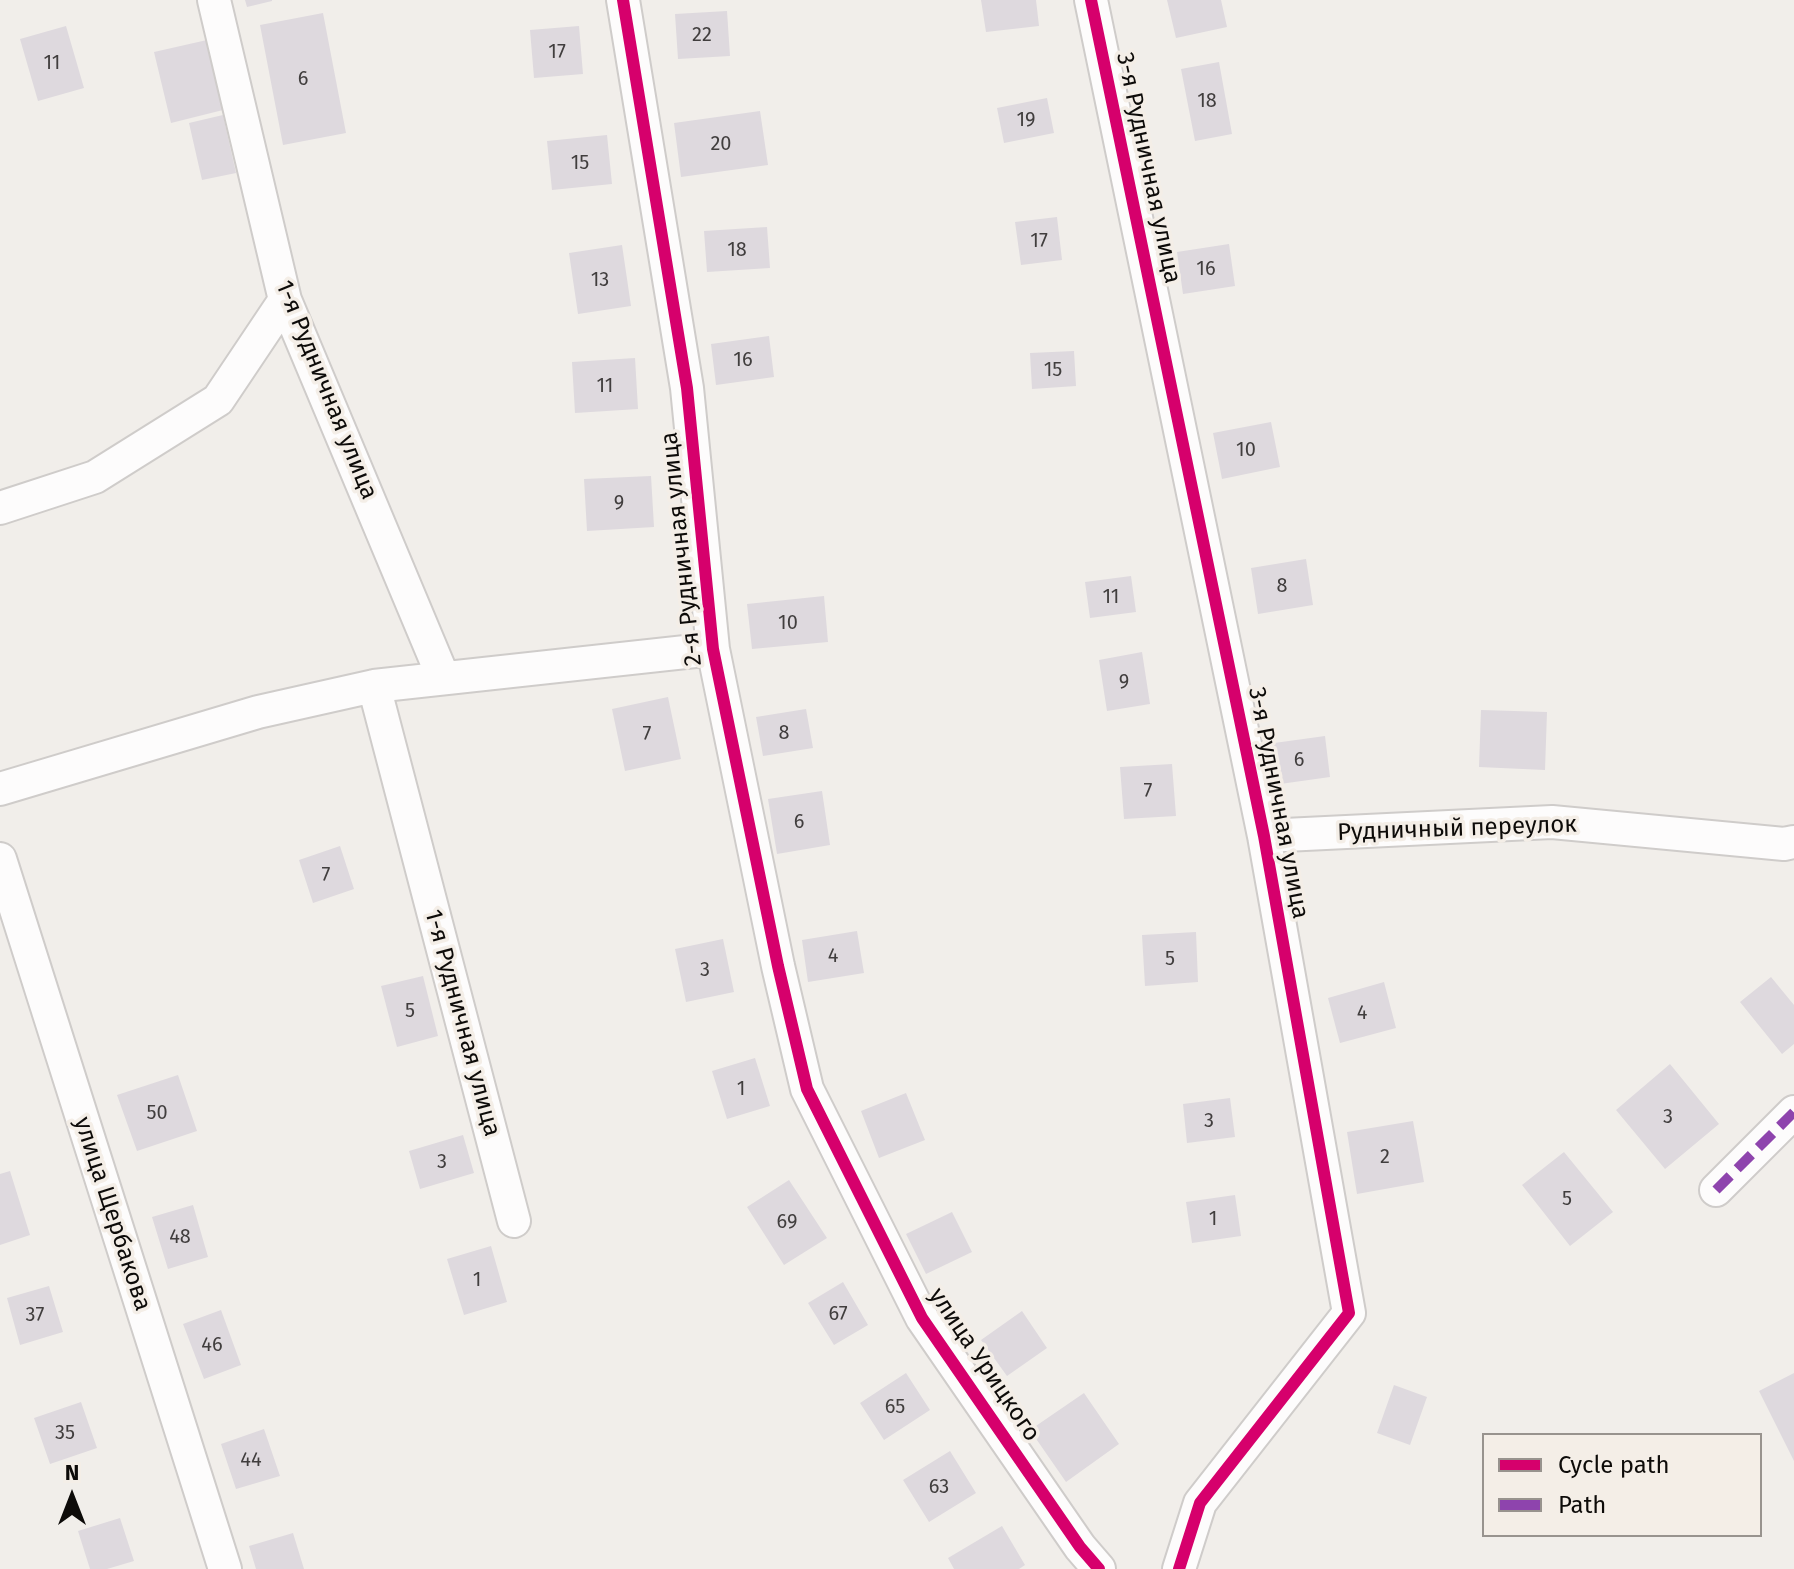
<!DOCTYPE html>
<meta charset="utf-8">
<style>
body{margin:0}
#map{position:relative;width:1794px;height:1569px;overflow:hidden;background:#f1eeea;font-family:"Fira Sans",sans-serif}
canvas{display:block}
.legend{position:absolute;left:1482px;top:1433px;width:280px;height:104px;box-sizing:border-box;background:#f4eee7;border:2px solid #98938e;margin:0;padding:10px 14px;list-style:none;font-size:24px;color:#0d0b09}
.legend li{display:flex;align-items:center;gap:16px;height:40px}
.legend b{width:40px;border:2px solid #98938e}
.north{position:absolute;left:32px;top:1457px;width:80px;height:80px;-webkit-text-stroke:6px #f4eee7;paint-order:stroke;rotate:0deg;font-size:22px;font-weight:700;line-height:32px;text-align:center;color:#0d0b09}
.north::after{content:'';display:block;margin:auto;width:28px;height:36px;background:#0d0b09;clip-path:polygon(50% 0,100% 100%,50% 72%,0 100%)}
</style>
<div id="map">
<canvas width="1794" height="1569"></canvas>
<ul class="legend">
<li><b style="height:10px;background:#d6006c"></b>Cycle path</li>
<li><b style="height:10px;background:#8e44ad"></b>Path</li>
</ul>
<div class="north">N</div>
</div>
<script>
const ctx = document.querySelector('canvas').getContext('2d');
ctx.lineJoin = 'round';
function paint(path, color) {
  ctx.fillStyle = color;
  ctx.fill(path, 'evenodd');
}
function shape(rows) {
  const path = new Path2D();
  for (const r of rows) {
    path.moveTo(r[0], r[1]);
    for (let i = 2; i < r.length; i += 2) path.lineTo(r[i], r[i + 1]);
  }
  return path;
}
function trace(path, color, width, dash) {
  ctx.strokeStyle = color;
  ctx.lineWidth = width;
  ctx.lineCap = dash ? 'butt' : 'round';
  ctx.setLineDash(dash || []);
  ctx.stroke(path);
}
function write(font, color, halo, rows, align = 'center') {
  ctx.font = font + ' "Fira Sans",sans-serif';
  ctx.lineWidth = 7;
  ctx.setLineDash([]);
  ctx.textBaseline = 'middle';
  ctx.strokeStyle = halo;
  ctx.fillStyle = color;
  for (const [text, x, y, turn = 0] of rows) {
    ctx.save();
    ctx.translate(x, y);
    ctx.rotate((+turn || 0) * Math.PI / 180);
    ctx.textAlign = isNaN(turn) ? turn : align;
    if (halo) ctx.strokeText(text, 0, 0);
    ctx.fillText(text, 0, 0);
    ctx.restore();
  }
}
paint(shape([
 [245,0,272,0,272,1,247,7],
 [981,0,1036,0,1039,26,986,32],
 [1167,0,1221,0,1227,27,1176,38],
 [727,11,730,56,678,59,675,14],
 [323,13,346,133,283,145,260,25],
 [66,26,84,88,38,101,20,39],
 [579,26,583,74,534,78,530,30],
 [207,40,223,110,171,123,154,52],
 [1219,62,1232,134,1195,141,1181,69],
 [1047,98,1054,133,1004,143,997,108],
 [760,111,768,165,681,177,674,123],
 [223,115,236,173,202,180,189,123],
 [607,135,612,184,552,190,547,141],
 [1057,217,1062,260,1021,265,1015,222],
 [767,227,770,268,707,272,704,231],
 [1229,244,1235,286,1183,294,1177,252],
 [622,245,631,306,578,314,569,253],
 [769,336,774,377,716,385,711,344],
 [1074,351,1076,386,1032,389,1030,353],
 [635,358,638,409,575,413,572,362],
 [1271,422,1280,467,1222,479,1213,433],
 [651,476,654,527,587,531,584,479],
 [1306,559,1313,605,1258,614,1251,568],
 [1131,576,1136,612,1090,618,1085,582],
 [824,596,828,642,752,649,747,604],
 [1142,652,1150,704,1107,711,1099,660],
 [668,697,681,759,625,771,612,709],
 [806,709,813,748,763,756,756,717],
 [1481,710,1547,712,1545,770,1479,767],
 [1325,736,1330,777,1273,785,1267,744],
 [1172,764,1176,816,1124,819,1120,767],
 [822,791,830,845,777,854,768,799],
 [340,846,354,889,313,903,299,860],
 [857,931,864,973,808,982,802,940],
 [1196,932,1198,982,1145,986,1142,935],
 [723,939,734,992,686,1002,675,949],
 [423,976,438,1036,397,1047,381,986],
 [1771,977,1794,1005,1794,1044,1782,1054,1740,1002],
 [1384,982,1396,1028,1340,1043,1328,998],
 [755,1058,770,1106,727,1119,712,1071],
 [1670,1064,1719,1124,1665,1169,1616,1110],
 [178,1075,197,1131,137,1151,117,1095],
 [906,1093,925,1140,879,1158,861,1111],
 [1230,1098,1235,1137,1187,1143,1183,1104],
 [1413,1121,1424,1182,1357,1194,1347,1132],
 [463,1135,474,1173,420,1189,409,1151],
 [1564,1152,1613,1212,1570,1246,1522,1185],
 [10,1171,30,1235,0,1245,0,1174],
 [789,1180,827,1238,784,1265,747,1207],
 [1235,1195,1241,1236,1192,1243,1186,1202],
 [193,1205,208,1257,168,1269,152,1217],
 [952,1212,972,1252,926,1274,906,1234],
 [491,1246,507,1302,464,1315,447,1259],
 [843,1282,868,1325,834,1345,808,1303],
 [49,1286,63,1332,20,1345,7,1298],
 [221,1310,241,1365,204,1379,183,1324],
 [1022,1311,1047,1348,1007,1376,981,1340],
 [906,1373,930,1410,884,1440,860,1403],
 [1794,1373,1794,1461,1759,1391],
 [1394,1385,1427,1397,1410,1445,1377,1433],
 [1084,1393,1119,1444,1066,1482,1030,1430],
 [81,1402,97,1448,50,1464,34,1418],
 [264,1429,280,1476,236,1489,221,1444],
 [950,1451,976,1493,929,1522,903,1480],
 [120,1518,134,1561,107,1569,90,1569,78,1531],
 [1002,1526,1025,1565,1019,1569,954,1569,948,1558],
 [293,1533,304,1569,256,1569,249,1546]
]), '#ded9de');
const minor = shape([
 [214,0,285,300,443,677],
 [623,0,687,388,713,649,778,966,807,1089,922,1318,1080,1547,1099,1569],
 [1091,0,1264,836,1349,1313,1200,1503,1179,1569],
 [0,508,95,477,218,400,285,300],
 [374,686,514,1221],
 [0,789,258,712,374,686,713,649],
 [1264,836,1552,822,1784,844,1794,842],
 [0,859,225,1569],
 [1716,1190,1794,1112]
]);
trace(minor, '#cfccca', 36);
trace(minor, '#fdfcfc', 32);
trace(shape([
 [1716,1190,1794,1112]
]), '#8e44ad', 10, [20, 10]);
trace(shape([
 [623,0,687,388,713,649,778,966,807,1089,922,1318,1080,1547,1099,1569],
 [1091,0,1264,836,1349,1313,1200,1503,1179,1569]
]), '#d6006c', 12);
write('20px', '#413e3e', null, [
 ["22",702,35],
 ["17",557,52],
 ["11",52,63],
 ["6",303,79],
 ["18",1207,101],
 ["19",1026,120],
 ["20",721,144],
 ["15",580,163],
 ["17",1039,241],
 ["18",737,250],
 ["16",1206,269],
 ["13",600,280],
 ["16",743,360],
 ["15",1053,370],
 ["11",605,386],
 ["10",1246,450],
 ["9",619,503],
 ["8",1282,586],
 ["11",1111,597],
 ["10",788,623],
 ["9",1124,682],
 ["8",784,733],
 ["7",647,734],
 ["6",1299,760],
 ["7",1148,791],
 ["6",799,822],
 ["7",326,875],
 ["4",833,956],
 ["5",1170,959],
 ["3",705,970],
 ["5",410,1011],
 ["4",1362,1013],
 ["1",741,1089],
 ["50",157,1113],
 ["3",1668,1117],
 ["3",1209,1121],
 ["2",1385,1157],
 ["3",442,1162],
 ["5",1567,1199],
 ["1",1213,1219],
 ["69",787,1222],
 ["48",180,1237],
 ["1",477,1280],
 ["67",838,1314],
 ["37",35,1315],
 ["46",212,1345],
 ["65",895,1407],
 ["35",65,1433],
 ["44",251,1460],
 ["63",939,1487]
]);
write('24px', '#0d0b09', '#f4eee7', [
 ["3-я Рудничная улица",1148,168,78],
 ["1-я Рудничная улица",326,390,68],
 ["2-я Рудничная улица",682,549,-96],
 ["3-я Рудничная улица",1278,803,79],
 ["Рудничный переулок",1457,829,-2],
 ["1-я Рудничная улица",462,1023,75],
 ["улица Щербакова",112,1214,72],
 ["улица Урицкого",984,1365,56]
]);
</script>
